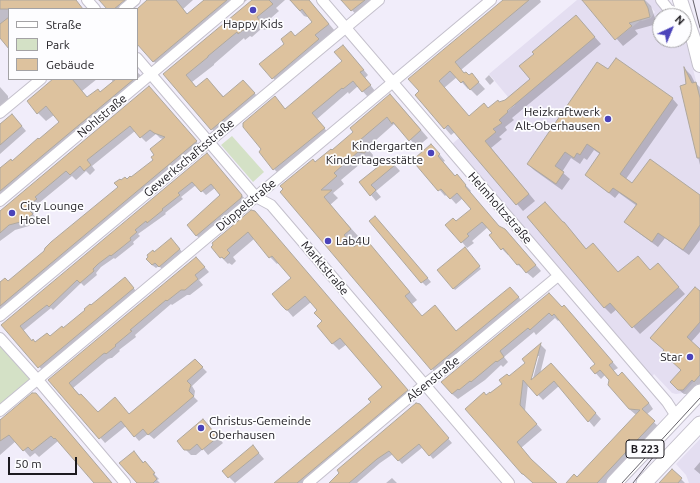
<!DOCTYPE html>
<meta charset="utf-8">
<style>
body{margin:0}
#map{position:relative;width:700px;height:483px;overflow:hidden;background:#f1edfa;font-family:Ubuntu,sans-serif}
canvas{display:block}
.legend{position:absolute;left:8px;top:8px;width:130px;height:72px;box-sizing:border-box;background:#fdfdff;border:1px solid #a3a2a5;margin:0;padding:5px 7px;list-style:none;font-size:12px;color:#1c1a1f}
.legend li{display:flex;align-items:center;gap:8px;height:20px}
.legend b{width:20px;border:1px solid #a3a2a5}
.north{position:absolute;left:652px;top:8px;width:40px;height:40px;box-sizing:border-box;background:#fdfdff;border:1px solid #a3a2a5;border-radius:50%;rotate:44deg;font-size:11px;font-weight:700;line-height:16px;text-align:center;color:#1c1a1f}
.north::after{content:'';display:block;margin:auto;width:14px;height:18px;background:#4b43ba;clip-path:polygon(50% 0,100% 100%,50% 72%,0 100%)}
.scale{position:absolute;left:8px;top:457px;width:69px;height:18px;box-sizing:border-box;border:2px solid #1c1a1f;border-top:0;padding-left:5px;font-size:12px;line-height:14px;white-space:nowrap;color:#1c1a1f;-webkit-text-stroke:3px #fdfdff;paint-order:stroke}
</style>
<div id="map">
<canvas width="700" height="483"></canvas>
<ul class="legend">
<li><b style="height:5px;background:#fff"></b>Straße</li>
<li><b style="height:11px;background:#d4e1c6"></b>Park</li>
<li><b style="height:11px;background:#ddc29e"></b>Gebäude</li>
</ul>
<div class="north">N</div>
<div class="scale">50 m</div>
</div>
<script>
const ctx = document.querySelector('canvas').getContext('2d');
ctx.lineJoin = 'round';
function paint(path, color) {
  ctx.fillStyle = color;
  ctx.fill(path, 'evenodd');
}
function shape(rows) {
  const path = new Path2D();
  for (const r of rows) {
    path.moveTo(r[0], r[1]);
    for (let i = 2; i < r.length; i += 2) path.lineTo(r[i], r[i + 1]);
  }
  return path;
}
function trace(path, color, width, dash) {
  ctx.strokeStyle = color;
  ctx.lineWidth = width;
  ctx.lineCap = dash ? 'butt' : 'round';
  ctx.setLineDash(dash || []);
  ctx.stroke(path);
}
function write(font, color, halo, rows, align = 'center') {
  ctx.font = font + ' Ubuntu,sans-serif';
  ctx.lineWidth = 3.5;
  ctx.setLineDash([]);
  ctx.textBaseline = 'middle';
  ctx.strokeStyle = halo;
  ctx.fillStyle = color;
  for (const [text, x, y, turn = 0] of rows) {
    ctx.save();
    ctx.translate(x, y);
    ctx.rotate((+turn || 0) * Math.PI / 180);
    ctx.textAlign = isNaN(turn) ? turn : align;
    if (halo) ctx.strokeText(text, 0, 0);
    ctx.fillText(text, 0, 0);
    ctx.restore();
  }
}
paint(shape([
 [577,0,582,0,615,40,641,20,642,21,651,18,655,12,645,0,655,0,668,16,660,16,660,40,684,40,684,36,685,37,700,97,700,375,683,393,676,394,672,393,654,374,652,377,452,144,459,138,460,139,508,97,489,74],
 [700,439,700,483,689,483,686,475,676,464]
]), '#e4def1');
paint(shape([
 [232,136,264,172,253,182,221,145],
 [0,338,37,379,0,411]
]), '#d4e1c6');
paint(shape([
 [0,0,75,0,77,9,9,9,9,48,0,37],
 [101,0,140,0,130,9,109,9],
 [149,0,193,0,183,9,188,15,204,0,247,0,162,71,137,42,137,10],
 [254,0,285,0,276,8,279,11,263,25,267,30,261,29,252,37,250,36,245,40,244,38,214,64,214,65,192,82,197,88,207,79,224,97,243,81,261,100,218,136,164,75],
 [290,0,309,0,335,31,279,85,273,78,291,32,296,37,313,22,308,16,307,17,304,16],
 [343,0,381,0,359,18],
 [505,0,540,0,541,2,461,70,469,77,472,75,485,89,477,96,469,88,468,89,457,77,444,88,469,117,489,109,499,103,505,101,531,79,535,54,576,16,601,44,512,118,514,120,505,127,507,130,499,137,502,139,491,148,535,201,523,211,455,132,451,135,416,95],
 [515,105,503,115,510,107],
 [583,0,645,0,651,6,657,24,635,30,638,34,623,46],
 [348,51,368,75,365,78,375,91,368,97,358,86,349,94,348,92,317,119,329,134,279,174,274,169,280,103,286,110,343,61],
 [685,69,691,75,695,83,700,87,700,165,681,87,687,85],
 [608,71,672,98,678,105,626,179,633,184,700,196,700,240,689,255,665,238,658,247,632,228,625,222,637,206,619,193,615,198,586,175,600,154,594,150,587,160,584,158,580,164,571,158,562,172,570,179,562,190,534,170,528,164],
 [137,72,148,82,0,206,0,172,60,122,54,115,46,121,38,113,55,79,97,79,82,91,88,98,101,93,113,82,111,79,137,79],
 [489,75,494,81,490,85,485,79],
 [0,87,8,96,8,99,0,106],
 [154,92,201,147,0,312,0,283,8,282,119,188,121,181,131,179,154,160,155,155,163,139,160,138,156,134,146,142,135,131,92,166,95,170,90,175,86,171,76,180,72,176,39,203,41,205,37,208,39,209,33,214,37,219,29,226,15,230,0,241,0,212],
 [398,103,428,138,417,147,401,129,400,130,394,124,367,148,373,155,372,159,366,159,341,180,344,184,333,193,338,198,330,205,358,236,350,243,354,248,365,239,417,300,412,304,422,317,442,314,457,332,517,295,525,305,439,377,281,192,316,163],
 [16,119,26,131,0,154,0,125],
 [437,151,445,161,443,162,456,177,463,182,471,191,470,192,500,228,511,236,541,271,533,278,518,265,509,254,508,255,502,249,491,236,494,233,488,227,472,241,474,243,467,248,462,242,456,222,472,209,463,198,456,204,447,194,445,196,417,165],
 [210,158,245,199,245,202,200,239,196,235,222,195,215,188,206,195,196,185,181,197,183,199,165,213,166,214,138,234,140,236,133,242,134,244,115,259,114,258,101,267,96,273,97,275,84,286,81,283,53,310,51,308,23,331,32,342,36,343,50,337,63,329,91,306,128,282,137,292,43,371,2,325],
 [389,159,400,171,376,191,381,197,376,201,361,183],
 [255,212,414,397,311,483,276,483,373,402,383,387,347,344,339,350,333,344,318,326,323,322,319,311,311,302,293,317,287,310,293,278,279,262,277,264,270,257,254,239,233,257,236,261,232,265,229,263,228,264,221,257],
 [370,221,379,221,431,282,426,286,422,282],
 [564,223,587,250,619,273,665,272,685,294,640,334,617,309,611,314,604,307],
 [175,243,183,253,163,270,159,266,156,268,152,265,149,257,154,253],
 [466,250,481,269,455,290,438,270],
 [201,263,209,272,199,280,203,285,190,295,187,295,172,305,171,304,135,335,136,337,119,350,120,351,112,358,111,358,108,359,73,388,98,413,129,415,195,360,207,372,192,386,195,391,194,397,198,401,154,439,148,434,139,441,126,426,105,443,50,380],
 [700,293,700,332,691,342,700,351,700,384,699,386,697,384,687,394,684,394,675,387,682,370,673,362,672,363,662,354],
 [549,294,562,308,569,312,618,368,613,371,619,377,649,403,653,409,646,415,659,427,607,483,567,483,577,479,637,415,635,414,629,409,605,375,601,379,591,368,596,364,560,319,558,321,555,318,536,335,534,332,504,357,508,362,503,367,501,365,485,380,458,399,452,394],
 [541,345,546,350,540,374,556,369,601,419,594,427,559,386,543,400,528,384,525,411,542,430,521,448,535,463,555,483,534,483,523,474,486,396,503,384,526,363,523,359],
 [537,356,539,356,531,386,529,385],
 [42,401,112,483,95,483,61,444,58,441,39,457,35,453,30,457,16,441,0,455,0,422],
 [423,409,452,443,433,459,423,447,402,464,393,454,380,463,357,483,331,483],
 [208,426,223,443,208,455,203,449,196,455,191,455,185,449],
 [134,452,159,479,157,480,160,483,138,483],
 [258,452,264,459,235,483,223,471],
 [700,462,700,474,694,469],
 [672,470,685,483,660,483],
 [392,478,397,483,386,483]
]), '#0003');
const building = shape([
 [0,0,76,0,83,9,0,9,0,0],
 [99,0,125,0,114,9,107,9,99,0],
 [147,0,176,0,187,14,204,0,227,0,153,62,137,44,137,9,147,0],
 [252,0,269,0,273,4,257,17,262,24,254,23,244,31,243,30,238,34,237,32,208,56,208,57,186,75,196,87,207,78,223,97,243,80,255,93,211,130,163,74,252,0],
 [290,0,309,0,329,24,315,35,319,39,272,79,259,64,284,44,281,39,291,31,295,36,312,22,302,9,300,11,290,0],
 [341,0,365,0,351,11,341,0],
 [503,0,529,0,455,62,464,73,466,72,469,75,472,73,479,82,470,90,463,81,461,83,450,71,439,81,469,116,484,103,488,108,498,100,499,102,505,100,530,79,519,66,534,54,532,52,576,15,595,37,507,111,508,112,499,120,502,123,493,129,496,132,485,141,529,194,516,205,448,125,444,129,415,95,419,91,408,79,503,0],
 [582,0,644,0,648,8,650,17,629,23,632,26,615,40,582,0],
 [9,17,9,49,0,38,0,24,9,17],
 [343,45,364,70,360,72,371,85,362,92,353,81,343,89,342,88,312,113,325,128,273,170,259,152,261,149,243,127,243,123,275,96,285,109,342,61,334,52,343,45],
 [616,58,673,98,620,174,632,183,650,159,700,195,700,225,683,250,658,233,652,242,624,222,637,204,613,188,609,193,585,175,600,153,587,144,580,155,577,153,574,158,565,152,555,166,564,172,556,184,527,164,597,62,608,69,616,58],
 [684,67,692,83,696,82,700,98,700,158,697,158,680,86,686,84,684,67],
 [53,79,72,79,87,97,98,89,100,92,116,79,134,79,0,191,0,168,11,159,12,161,38,138,39,139,59,122,46,106,37,114,27,101,53,79],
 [149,86,197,141,0,306,0,282,5,278,8,281,44,251,45,248,51,242,118,187,114,183,120,179,121,180,125,177,127,179,130,176,131,177,153,160,151,157,154,155,150,149,165,137,154,133,150,130,140,138,130,126,87,160,91,165,84,171,80,166,70,175,66,171,35,197,37,199,33,202,34,204,28,209,33,214,24,221,9,225,0,233,0,211,149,86],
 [390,94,421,130,409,141,393,122,392,124,387,117,360,140,367,148,365,149,365,153,358,152,344,164,334,173,337,176,321,190,332,190,324,197,351,229,344,235,354,247,365,238,410,292,405,296,422,316,435,305,456,331,510,287,519,297,431,370,280,192,283,189,280,186,313,159,315,162,331,149,332,150,353,132,350,128,390,94],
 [12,114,22,126,0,145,0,124,12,114],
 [431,144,440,154,438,156,455,176,457,174,466,185,465,186,499,226,505,229,536,265,526,273,519,264,517,265,503,248,501,250,489,235,492,233,482,222,467,234,469,236,461,243,445,225,453,218,456,221,471,209,457,193,450,199,441,189,438,191,416,165,419,163,415,158,431,144],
 [207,153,242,195,241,198,196,236,187,225,220,195,211,184,201,192,192,182,178,193,180,195,162,209,163,210,147,223,146,221,135,230,137,232,130,238,131,240,111,256,110,255,98,264,93,269,94,271,80,283,77,280,49,307,47,305,20,326,32,341,33,339,35,342,47,333,50,336,62,326,63,328,85,310,84,309,90,304,91,305,125,277,134,288,38,368,1,325,207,153],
 [389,158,395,165,371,185,376,190,370,196,359,182,389,158],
 [545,202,563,222,564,222,586,249,593,243,618,272,638,256,650,270,658,263,679,287,632,328,610,303,604,308,527,217,545,202],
 [251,210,255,211,408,390,297,483,274,483,371,402,368,399,382,387,340,338,332,344,317,326,322,321,314,313,317,310,305,296,288,310,286,310,282,306,272,294,291,278,272,256,269,258,248,232,227,250,230,253,224,259,222,257,220,258,211,247,213,245,212,243,251,210],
 [375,216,428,278,421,283,369,221,375,216],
 [171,238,180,249,159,267,155,263,152,265,146,259,148,257,147,255,153,250,154,252,171,238],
 [465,247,480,266,453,289,437,270,465,247],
 [196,257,205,267,195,275,198,279,185,290,181,290,167,301,166,300,130,330,132,331,115,345,116,346,106,354,105,353,103,354,69,383,79,395,81,394,98,412,115,397,129,414,195,359,203,367,187,381,191,385,189,391,194,396,148,435,143,429,134,437,121,421,99,439,48,380,196,257],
 [695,287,700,291,700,322,687,337,700,349,700,375,694,382,692,380,683,390,678,390,670,382,681,370,668,358,667,360,661,354,664,350,650,338,695,287],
 [549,293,562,307,564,305,613,362,609,365,618,376,622,372,643,396,649,403,642,409,655,421,597,483,566,483,574,474,577,477,640,410,629,409,608,385,609,380,600,370,595,374,590,368,595,364,554,314,552,316,549,313,530,330,528,328,500,351,504,357,497,362,496,361,471,382,470,381,459,390,458,389,452,394,441,382,549,293],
 [541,343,531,380,551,363,596,413,588,422,554,381,537,396,523,380,520,405,537,424,517,442,531,459,557,483,533,483,523,474,522,474,465,409,484,392,486,395,490,392,490,393,502,384,499,380,507,374,509,376,525,363,522,359,541,343],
 [32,393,36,393,112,483,94,483,55,438,54,439,51,436,32,451,28,447,23,451,9,435,0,441,0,420,32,393],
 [416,403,420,404,449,438,429,456,419,444,398,461,389,451,377,459,349,483,329,483,339,473,337,470,416,403],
 [203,419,218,437,202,450,197,444,190,450,184,450,177,441,203,419],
 [253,445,259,453,228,478,222,471,253,445],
 [134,451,143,463,145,461,155,473,153,474,157,479,153,483,137,483,119,463,134,451],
 [672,469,682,478,678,483,659,483,672,469]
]);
paint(building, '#ddc29e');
trace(building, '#afa89e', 1);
const street = shape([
 [87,0,95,9],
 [322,0,667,402,676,416],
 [661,0,669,10,685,16],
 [124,9,135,0],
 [137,58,256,197,271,205,509,483],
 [0,113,41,79],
 [0,201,239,0],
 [0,316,379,0],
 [0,338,37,379,125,483],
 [0,411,491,0],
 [308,483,424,385,459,358,558,276]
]);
const secondary = shape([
 [680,0,694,41,700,65]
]);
const primary = shape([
 [614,483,700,392],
 [644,483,700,424]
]);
trace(street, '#c4c0cc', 12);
trace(secondary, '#c4c0cc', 16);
trace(primary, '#c4c0cc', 17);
trace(street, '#fff', 10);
trace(secondary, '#fff', 14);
trace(primary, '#fff', 15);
trace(shape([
 [693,0,700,28],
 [622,483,700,398],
 [633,483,654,456]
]), '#646169', 1);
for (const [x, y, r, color] of [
 [253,10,4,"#4b43ba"],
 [608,119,4,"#4b43ba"],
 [431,153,4,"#4b43ba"],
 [12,213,4,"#4b43ba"],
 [328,241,4,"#4b43ba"],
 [690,357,4,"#4b43ba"],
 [201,428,4,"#4b43ba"]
]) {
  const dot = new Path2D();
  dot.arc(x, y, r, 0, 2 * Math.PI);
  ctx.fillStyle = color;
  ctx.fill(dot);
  trace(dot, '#fdfdff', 1.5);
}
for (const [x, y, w] of [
 [645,449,38]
]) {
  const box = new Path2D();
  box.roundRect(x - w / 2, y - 9, w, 18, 3);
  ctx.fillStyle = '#fdfdff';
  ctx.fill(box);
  trace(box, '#1c1a1f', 1);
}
write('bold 11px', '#1c1a1f', null, [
 ["B 223",645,449]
]);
write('12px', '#1c1a1f', '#fdfdff', [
 ["Happy Kids",253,24,"center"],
 ["Heizkraftwerk",600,112],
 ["Alt-Oberhausen",600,126],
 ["Kindergarten",423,146],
 ["Kindertagesstätte",423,160],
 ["City Lounge",20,206,"left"],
 ["Hotel",20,220,"left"],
 ["Lab4U",336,241,"left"],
 ["Star",682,357],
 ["Christus-Gemeinde",209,421,"left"],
 ["Oberhausen",209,435,"left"]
], 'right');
write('12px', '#1c1a1f', '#fdfdff', [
 ["Nohlstraße",102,116,-40],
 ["Gewerkschaftsstraße",189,158,-40],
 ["Düppelstraße",246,205,-40],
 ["Helmholtzstraße",500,208,49],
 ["Marktstraße",325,268,50],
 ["Alsenstraße",433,379,-39]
]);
</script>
